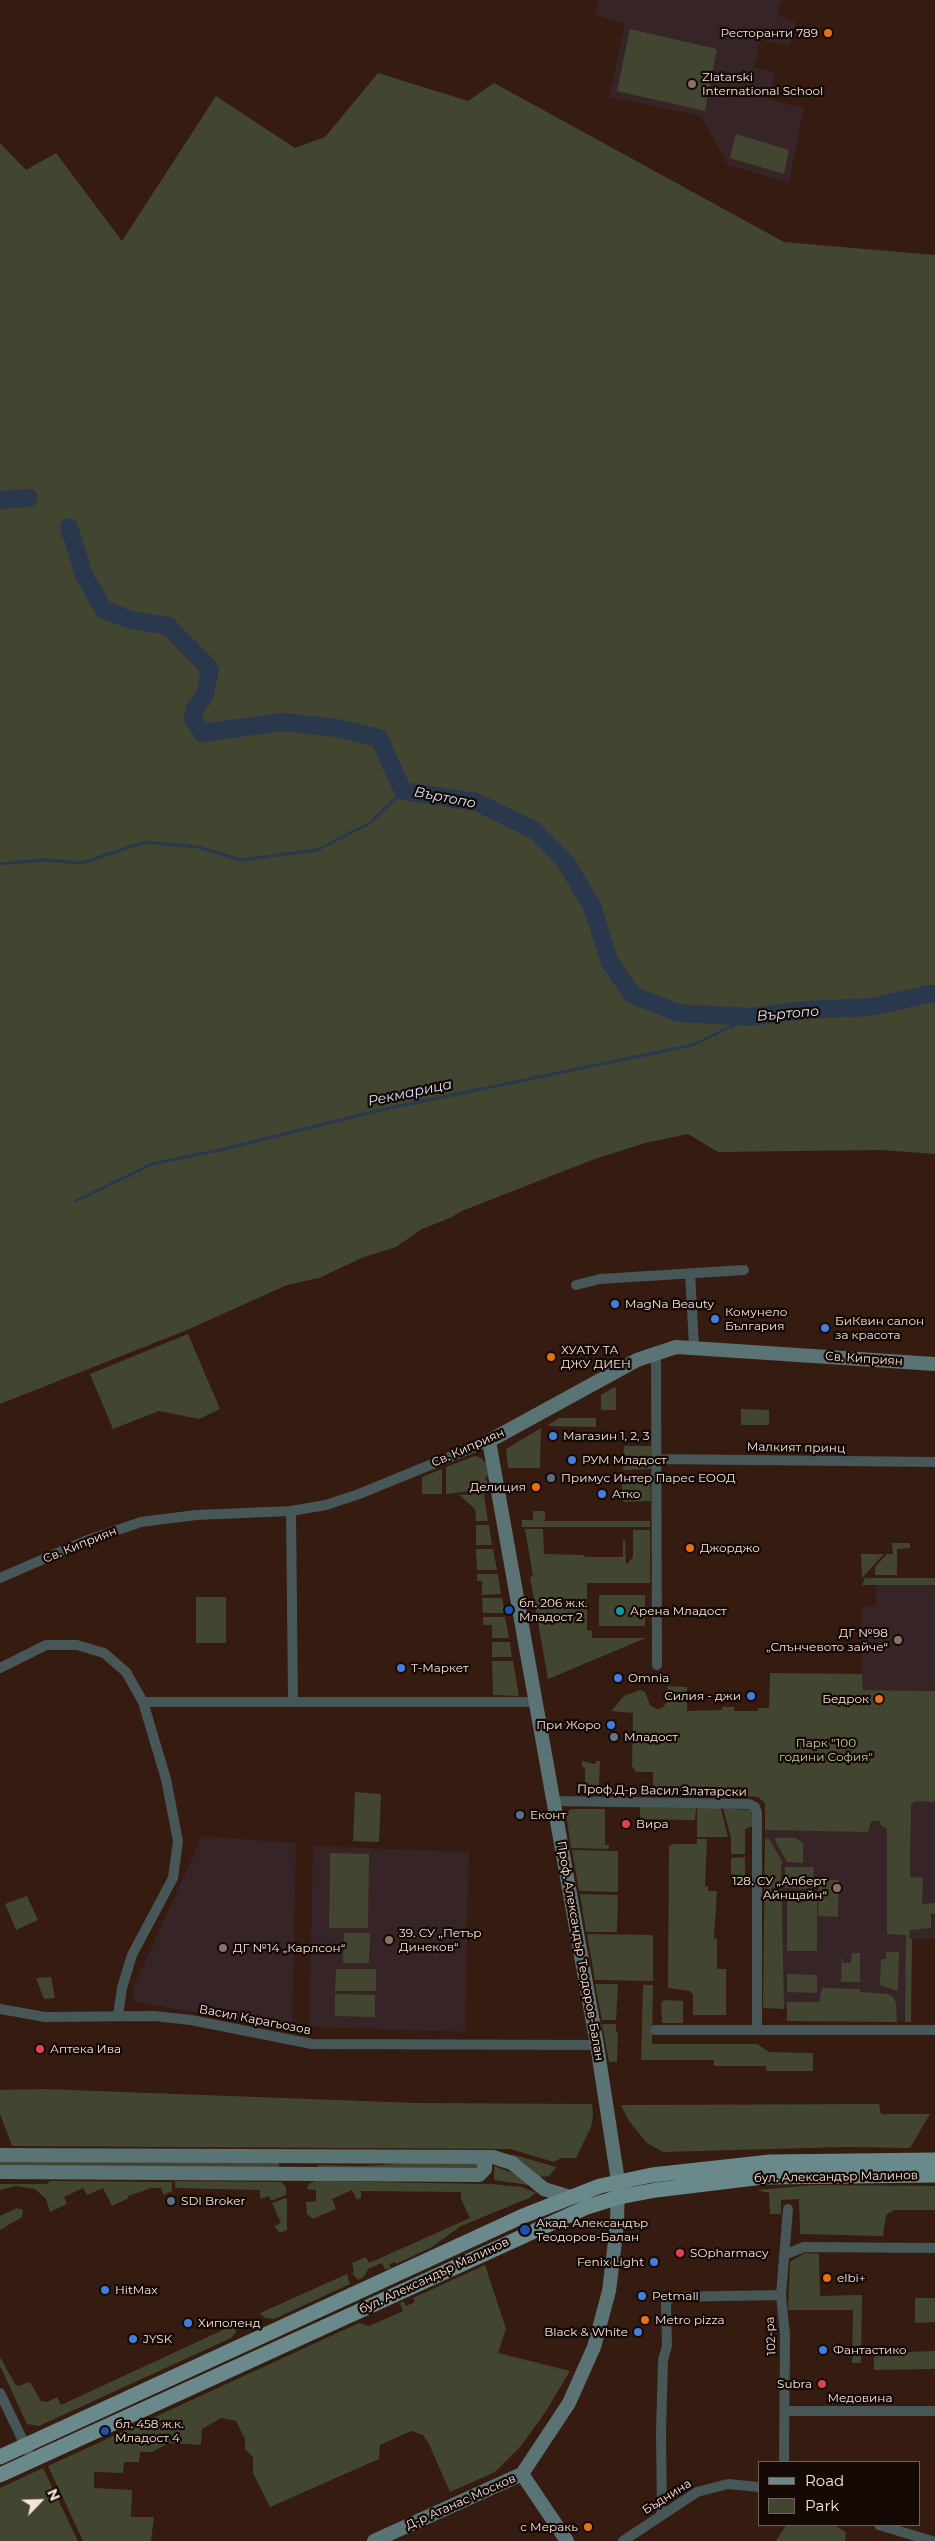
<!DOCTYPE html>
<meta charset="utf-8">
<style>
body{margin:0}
#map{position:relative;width:935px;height:2541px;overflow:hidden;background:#351b10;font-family:Montserrat,sans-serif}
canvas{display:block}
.legend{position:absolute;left:758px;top:2461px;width:162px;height:65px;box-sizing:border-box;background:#140905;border:1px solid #6e615b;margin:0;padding:6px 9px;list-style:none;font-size:15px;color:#f6e4dc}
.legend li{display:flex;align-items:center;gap:10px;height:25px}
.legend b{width:25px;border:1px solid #6e615b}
.north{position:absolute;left:15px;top:2476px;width:50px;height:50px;-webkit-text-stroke:4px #140905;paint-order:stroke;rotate:66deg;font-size:14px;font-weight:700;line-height:20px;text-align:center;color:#f6e4dc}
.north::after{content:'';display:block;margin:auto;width:18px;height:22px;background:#f6e4dc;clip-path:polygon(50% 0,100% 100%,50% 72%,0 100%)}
</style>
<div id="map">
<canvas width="935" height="2541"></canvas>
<ul class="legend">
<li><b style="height:6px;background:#69898b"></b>Road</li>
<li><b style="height:14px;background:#424630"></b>Park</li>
</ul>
<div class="north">N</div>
</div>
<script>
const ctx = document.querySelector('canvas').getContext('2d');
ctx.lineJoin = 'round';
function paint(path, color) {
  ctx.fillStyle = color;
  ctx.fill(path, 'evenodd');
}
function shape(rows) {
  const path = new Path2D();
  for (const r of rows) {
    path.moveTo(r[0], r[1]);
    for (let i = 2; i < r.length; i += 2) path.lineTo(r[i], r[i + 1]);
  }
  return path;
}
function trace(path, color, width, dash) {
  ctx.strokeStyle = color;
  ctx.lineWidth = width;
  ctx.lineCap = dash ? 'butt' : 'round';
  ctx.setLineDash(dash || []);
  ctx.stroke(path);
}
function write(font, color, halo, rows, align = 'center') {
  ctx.font = font + ' Montserrat,sans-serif';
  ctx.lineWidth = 4.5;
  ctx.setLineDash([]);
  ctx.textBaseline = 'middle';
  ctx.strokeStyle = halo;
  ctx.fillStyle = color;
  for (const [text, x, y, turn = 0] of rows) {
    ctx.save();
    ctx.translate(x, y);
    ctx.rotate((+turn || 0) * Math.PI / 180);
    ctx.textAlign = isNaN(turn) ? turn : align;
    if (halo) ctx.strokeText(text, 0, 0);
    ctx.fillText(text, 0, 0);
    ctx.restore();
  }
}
paint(shape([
 [598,0,781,0,778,15,795,22,790,46,760,40,755,67,775,72,770,100,804,107,789,183,728,165,701,116,609,97,625,24,595,15],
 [876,1585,935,1585,935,1691,862,1690,862,1606,876,1606],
 [910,1798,935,1798,935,1939,908,1939,907,2022,787,2021,787,2009,763,2008,765,1819,909,1821],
 [202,1836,296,1843,292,2029,134,2002,132,1990],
 [313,1846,469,1852,465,2032,309,2027]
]), '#372426');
paint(shape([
 [630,29,717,49,705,111,617,91],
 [378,73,468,101,494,83,784,242,935,255,935,1154,880,1150,718,1152,688,1134,645,1143,592,1160,462,1211,450,1218,422,1229,396,1247,364,1257,319,1278,287,1285,187,1330,0,1404,0,143,26,170,56,153,122,241,216,96,295,148,325,137],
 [736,134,789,150,784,174,730,158],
 [188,1334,220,1409,199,1419,159,1411,113,1429,90,1374],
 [613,1388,616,1388,616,1410,601,1410,601,1395],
 [741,1409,769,1410,769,1425,741,1425],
 [559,1418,596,1418,596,1427,547,1426],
 [541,1428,540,1468,508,1468,506,1449],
 [624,1446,651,1446,651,1469,623,1470],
 [475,1456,481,1458,486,1463,488,1475,485,1479,489,1484,489,1489,446,1494,446,1467],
 [442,1469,442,1494,422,1494,422,1477],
 [622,1477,650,1478,651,1501,624,1502,622,1500],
 [486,1493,484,1495,488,1521,476,1521,475,1509,459,1495],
 [533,1511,545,1511,545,1521,650,1521,650,1527,522,1527,522,1520,533,1520],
 [476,1525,489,1525,492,1545,476,1545],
 [525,1529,543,1529,544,1554,584,1555,585,1557,623,1557,623,1540,625,1540,626,1565,633,1557,633,1530,650,1530,650,1583,587,1583,587,1630,592,1631,592,1638,646,1638,548,1679,530,1577,533,1576],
 [892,1543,910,1543,910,1548,897,1549,897,1575,875,1575,875,1567,887,1554,893,1554],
 [476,1549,493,1549,497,1570,477,1570],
 [861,1554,884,1554,862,1578],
 [477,1574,498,1574,501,1594,482,1595,482,1581,477,1581],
 [865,1578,935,1578,935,1585,862,1585],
 [599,1595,645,1595,645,1626,599,1626],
 [196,1597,226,1597,226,1643,196,1643],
 [482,1598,502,1598,505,1613,483,1613],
 [483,1617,505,1617,509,1638,492,1638,492,1625,483,1625],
 [492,1642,510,1642,512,1657,492,1657],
 [492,1661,513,1661,519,1696,493,1695],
 [770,1673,862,1674,863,1690,935,1691,935,1802,916,1801,911,1804,910,1877,923,1878,922,1904,935,1903,935,1914,931,1914,931,1928,910,1930,909,1939,912,1939,911,2022,905,2022,906,1935,887,1934,887,1829,881,1825,880,1821,871,1821,868,1832,765,1830,765,1803,758,1797,745,1796,741,1792,653,1790,653,1772,636,1772,632,1766,633,1713,611,1711,624,1696,640,1690,645,1692,650,1705,657,1709,662,1708,669,1700,667,1686,687,1687,687,1711,722,1710,722,1707,734,1707,734,1711,758,1711,758,1708,769,1708],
 [582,1761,595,1764,596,1761,600,1761,599,1785,575,1785,585,1783,585,1768,582,1767],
 [355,1792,381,1794,379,1842,353,1841],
 [640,1807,696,1808,695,1820,640,1819],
 [697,1808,721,1808,728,1837,697,1837],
 [723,1808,751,1810,753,1826,745,1829,745,1854,731,1854,731,1838],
 [571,1809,605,1809,605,1845,609,1845,609,1849,571,1848,566,1814],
 [765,1838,769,1839,783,1863,781,1864,784,2009,763,2008],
 [774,1838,796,1838,803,1844,803,1863,787,1862],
 [697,1839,707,1839,705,1886,708,1886,708,1891,717,1891,714,1938,717,1939,717,1969,726,1969,726,2015,693,2015,693,1995,690,1991,668,1988,669,1846,674,1844,697,1844],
 [572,1850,618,1851,618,1892,579,1891],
 [330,1853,369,1854,368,1928,329,1928],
 [745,1857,745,1876,731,1876,731,1858],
 [785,1867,814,1867,813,1889,785,1888],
 [819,1880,839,1880,838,1917,818,1916],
 [580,1894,618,1895,617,1932,586,1932],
 [787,1894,817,1895,817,1951,787,1951],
 [27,1896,38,1920,16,1930,5,1904],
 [344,1933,370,1933,369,1963,343,1963],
 [587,1934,653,1935,653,1981,595,1980],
 [886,1952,899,1952,898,1991,880,1985,881,1959,886,1959],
 [842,1953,843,1963,851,1963,852,1953,860,1953,860,1982,841,1982],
 [336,1969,376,1969,376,1991,335,1991],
 [787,1974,817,1975,817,1993,787,1992],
 [51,1977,55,1998,44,1999,36,1978],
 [595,1984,618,1984,616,2020,602,2020],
 [643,1985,653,1985,652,2044,757,2044,769,2052,813,2053,813,2071,766,2071,766,2066,714,2066,714,2060,641,2060],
 [822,1988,860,1989,860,1992,887,1994,893,1997,896,2003,897,2022,787,2021,787,2002,819,2002],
 [335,1994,375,1995,375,2017,335,2016],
 [664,2000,683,2001,683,2023,662,2023,661,2003],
 [602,2024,616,2024,616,2031,618,2032,617,2062,609,2062],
 [44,2089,416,2103,592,2104,593,2115,591,2127,576,2158,561,2158,554,2162,510,2149,12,2146,0,2114,0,2090],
 [879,2104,881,2114,930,2114,910,2148,846,2147,663,2152,647,2143,629,2121,621,2105],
 [511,2154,556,2167,556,2168,549,2176,538,2177],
 [0,2160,279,2162,279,2167,0,2166],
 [410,2163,479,2163,479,2169,318,2168,318,2165,363,2166],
 [494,2166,513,2173,528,2185,494,2180],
 [51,2181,172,2182,172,2191,164,2195,161,2188,151,2188,128,2196,129,2198,112,2206,103,2188,87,2195,83,2188,64,2197,67,2204,50,2212,46,2199,35,2189,16,2186,0,2190,0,2184,46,2184],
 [175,2181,281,2182,286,2187,286,2195,271,2201,269,2196,260,2199,260,2190,175,2188],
 [315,2181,491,2184,522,2187,536,2193,529,2198,461,2226,432,2247,396,2264,395,2262,389,2264,391,2268,385,2270,382,2263,368,2269,364,2277,358,2280,352,2273,354,2272,352,2263,366,2257,369,2263,470,2218,461,2199,461,2192,361,2191,361,2198,357,2200,352,2190,332,2199,336,2209,313,2219,307,2214,306,2202,316,2201,316,2190,307,2189,309,2184],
 [815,2185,935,2186,935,2210,894,2210,886,2215,883,2236,800,2234,799,2199,781,2200,781,2214,770,2214,769,2193,757,2190],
 [285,2198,287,2199,287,2230,280,2233,274,2226,281,2223,272,2203],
 [17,2208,23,2210,22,2217,0,2230,0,2216],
 [805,2253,819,2254,820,2296,862,2295,861,2363,852,2363,853,2310,788,2310,790,2262],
 [485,2265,506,2329,498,2353,570,2371,546,2411,521,2446,495,2472,450,2492,429,2444,423,2435,411,2431,380,2445,379,2459,270,2507,253,2473,253,2457,245,2449,245,2439,236,2421,221,2418,202,2429,201,2445,169,2443,152,2452,140,2452,139,2462,124,2462,123,2473,94,2472,94,2488,132,2490,131,2517,154,2517,151,2541,83,2541,48,2466,359,2323,369,2326,403,2311,400,2303,403,2301,406,2306,415,2302,413,2298],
 [347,2274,350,2284,274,2319,265,2318,260,2313],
 [915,2298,935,2298,935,2322,915,2323],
 [236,2324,236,2332,231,2338,39,2426,27,2424,0,2366,0,2357,15,2384,18,2386,30,2382,41,2401,47,2402,57,2397,61,2405],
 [935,2351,935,2369,874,2370,874,2353],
 [43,2468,78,2541,0,2541,0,2488],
 [786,2525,834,2525,846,2532,845,2541,776,2541]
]), '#424630');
trace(shape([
 [0,864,43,860,82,863,145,842,198,847,241,860,317,850,370,823,403,791],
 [76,1201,152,1164,229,1148,385,1109,693,1045,751,1017]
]), '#2a384e', 3);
trace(shape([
 [0,500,29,498],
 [69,527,84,575,104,610,132,620,168,626,210,669,205,695,195,708,193,719,202,733,283,722,337,728,379,738,403,791,476,802,534,830,565,861,592,906,610,963,633,995,678,1013,751,1017,806,1010,871,1007,929,994,935,994]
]), '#2a384e', 18);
trace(shape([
 [690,1273,694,1346],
 [576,1285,600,1279,744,1270],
 [656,1352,657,1665],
 [656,1459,935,1462],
 [291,1511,293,1702],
 [0,1578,85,1541,141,1522,196,1515,291,1511,326,1505,359,1494,489,1441],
 [0,1668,46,1645,77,1645,104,1653,126,1672,143,1702,166,1779,178,1841,173,1878,132,1955,122,1988,118,2015],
 [143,1702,536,1702],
 [554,1801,749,1804,755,1807,757,1813,757,2030],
 [0,2009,45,2017,154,2016,191,2020,312,2044,597,2045],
 [655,2030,935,2030],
 [784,2255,804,2247,935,2248],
 [0,2393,28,2451],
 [785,2411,935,2411],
 [784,2462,785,2335,781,2295,788,2209],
 [662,2514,661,2432,663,2360,667,2346,666,2303,671,2297,781,2295],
 [879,2525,932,2541],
 [623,2541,697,2492,728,2484,759,2487]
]), '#475657', 10);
trace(shape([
 [0,2155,493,2157,512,2163,544,2189,570,2197],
 [0,2172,479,2175,485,2169,485,2163,478,2157],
 [522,2474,567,2541],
 [374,2541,522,2474,569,2403,594,2347,609,2291,617,2225,618,2181,597,2045,489,1441,637,1360,676,1347,935,1364]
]), '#5a7374', 14);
trace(shape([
 [0,2457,523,2216,600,2186,652,2175,770,2162,935,2160],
 [0,2475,587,2207,619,2197,656,2190,763,2177,935,2175]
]), '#69898b', 15);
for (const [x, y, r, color] of [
 [828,33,5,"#e8710a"],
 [692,84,5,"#8d6e63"],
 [615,1304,5,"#3f7fe0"],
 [715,1319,5,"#3f7fe0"],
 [825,1328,5,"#3f7fe0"],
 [551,1357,5,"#e8710a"],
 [553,1436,5,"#3f7fe0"],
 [572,1460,5,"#3f7fe0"],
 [551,1478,5,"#5c6f8a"],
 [536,1487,5,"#e8710a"],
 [602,1494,5,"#3f7fe0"],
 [690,1548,5,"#e8710a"],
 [509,1610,5,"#1a4fb4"],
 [620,1611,5,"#0f9aa8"],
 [898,1640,5,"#8d6e63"],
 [401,1668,5,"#3f7fe0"],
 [618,1678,5,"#3f7fe0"],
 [751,1696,5,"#3f7fe0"],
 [879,1699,5,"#e8710a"],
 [611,1725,5,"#3f7fe0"],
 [614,1737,5,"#6b7280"],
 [520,1815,5,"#5c6f8a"],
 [626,1824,5,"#e0444e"],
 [837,1888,5,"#8d6e63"],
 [389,1940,5,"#8d6e63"],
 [223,1948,5,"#8d6e63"],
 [40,2049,5,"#e0444e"],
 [171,2201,5,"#5c6f8a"],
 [525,2230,6,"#1a4fb4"],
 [680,2253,5,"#e0444e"],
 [654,2262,5,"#3f7fe0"],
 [827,2278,5,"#e8710a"],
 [105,2290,5,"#3f7fe0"],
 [642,2296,5,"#3f7fe0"],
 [645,2320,5,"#e8710a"],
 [188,2323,5,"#3f7fe0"],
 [638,2332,5,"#3f7fe0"],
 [133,2339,5,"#3f7fe0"],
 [823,2350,5,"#3f7fe0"],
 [822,2384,5,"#e0444e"],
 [105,2431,5,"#1a4fb4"],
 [588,2527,5,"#e8710a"]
]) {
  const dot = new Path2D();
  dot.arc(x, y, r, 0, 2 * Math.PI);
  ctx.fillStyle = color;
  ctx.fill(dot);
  trace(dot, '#140905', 2);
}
write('12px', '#f6e4dc', '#140905', [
 ["Ресторанти 789",818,33,"right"],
 ["Zlatarski",702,77],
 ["International School",702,91],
 ["MagNa Beauty",625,1304],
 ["Комунело",725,1312],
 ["България",725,1326],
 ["БиКвин салон",835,1321],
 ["за красота",835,1335],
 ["ХУАТУ ТА",561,1350],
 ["ДЖУ ДИЕН",561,1364],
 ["Магазин 1, 2, 3",563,1436],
 ["РУМ Младост",582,1460],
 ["Примус Интер Парес ЕООД",561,1478],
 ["Делиция",526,1487,"right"],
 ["Атко",612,1494],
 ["Джорджо",700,1548],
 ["бл. 206 ж.к.",519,1603],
 ["Младост 2",519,1617],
 ["Арена Младост",630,1611],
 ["ДГ №98",888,1633,"right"],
 ["„Слънчевото зайче“",888,1647,"right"],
 ["Т-Маркет",411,1668],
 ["Omnia",628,1678],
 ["Силия - джи",741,1696,"right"],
 ["Бедрок",869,1699,"right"],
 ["При Жоро",601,1725,"right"],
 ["Младост",624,1737],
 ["Еконт",530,1815],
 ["Вира",636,1824],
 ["128. СУ „Алберт",827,1881,"right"],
 ["Айнщайн“",827,1895,"right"],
 ["39. СУ „Петър",399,1933],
 ["Динеков“",399,1947],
 ["ДГ №14 „Карлсон“",233,1948],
 ["Аптека Ива",50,2049],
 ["SDI Broker",181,2201],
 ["Акад. Александър",536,2223],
 ["Теодоров-Балан",536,2237],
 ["SOpharmacy",690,2253],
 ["Fenix Light",644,2262,"right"],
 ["elbi+",837,2278],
 ["HitMax",115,2290],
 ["Petmall",652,2296],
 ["Metro pizza",655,2320],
 ["Хиполенд",198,2323],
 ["Black & White",628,2332,"right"],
 ["JYSK",143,2339],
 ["Фантастико",833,2350],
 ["Subra",812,2384,"right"],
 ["бл. 458 ж.к.",115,2424],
 ["Младост 4",115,2438],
 ["с Меракь",578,2527,"right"]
], 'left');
write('12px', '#f6e4dc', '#140905', [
 ["Св. Киприян",864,1359,4],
 ["Св. Киприян",468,1448,-24],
 ["Малкият принц",796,1448,1],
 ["Св. Киприян",80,1545,-22],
 ["Проф.Д-р Васил Златарски",662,1791,1],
 ["Проф. Александър Теодоров-Балан",580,1951,80],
 ["Васил Карагьозов",255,2020,11],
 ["бул. Александър Малинов",836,2177,-1],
 ["бул. Александър Малинов",434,2276,-25],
 ["102-ра",771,2336,-93],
 ["Медовина",860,2398],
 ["Бъднина",667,2497,-32],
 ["Д-р Атанас Москов",461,2502,-24]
]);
write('12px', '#c7d19a', '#140905', [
 ["Парк \"100",826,1743],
 ["години София\"",826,1757]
]);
write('italic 14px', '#d7e3f6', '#140905', [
 ["Въртопо",445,798,11],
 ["Въртопо",788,1014,-5],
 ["Рекмарица",410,1093,-12]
]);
</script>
